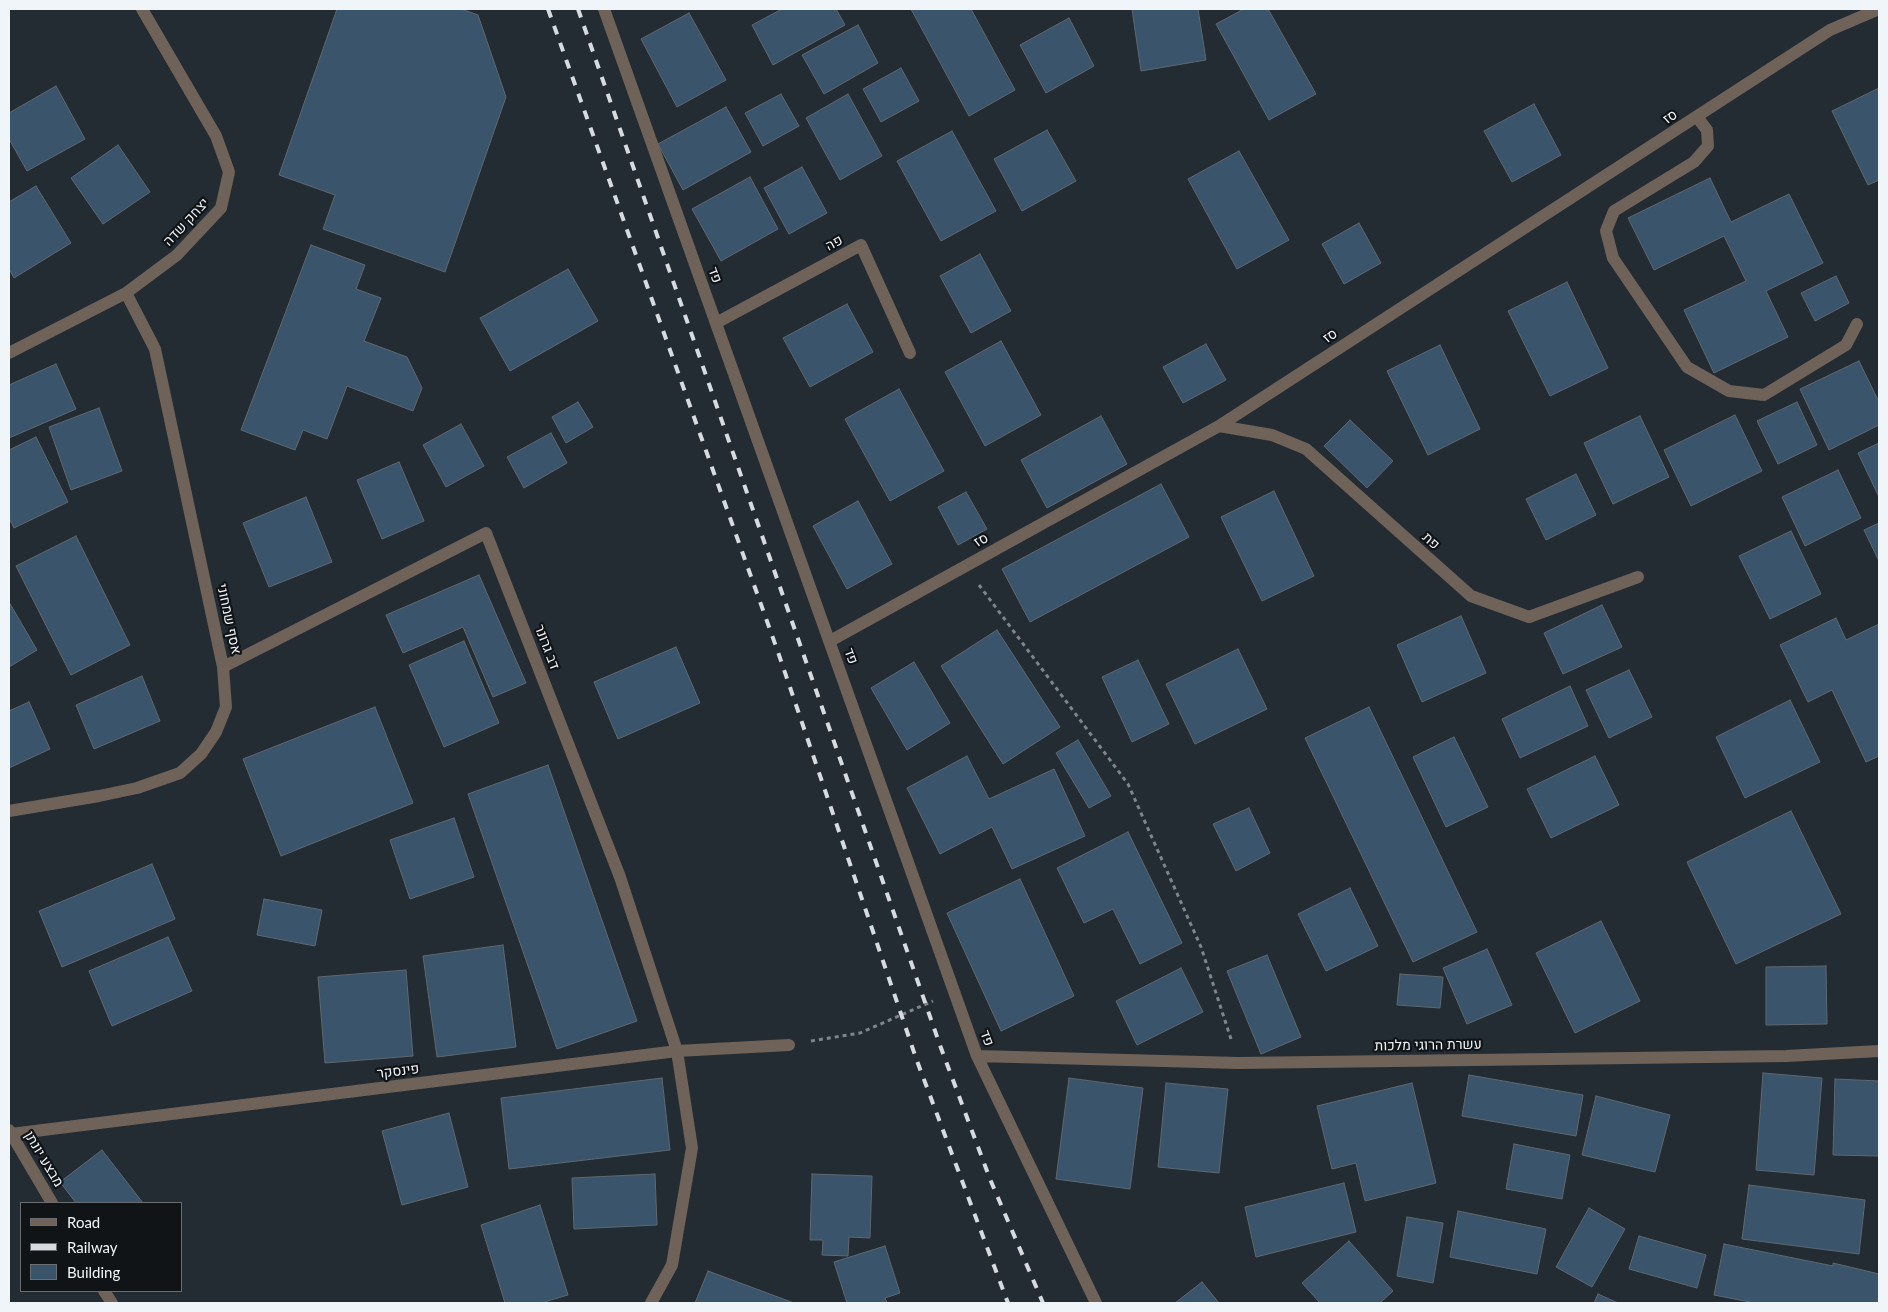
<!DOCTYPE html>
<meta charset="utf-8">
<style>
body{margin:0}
#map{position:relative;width:1888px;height:1312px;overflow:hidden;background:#242c33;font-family:Lato,sans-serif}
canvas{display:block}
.frame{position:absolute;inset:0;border:10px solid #f0f5fa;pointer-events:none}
.legend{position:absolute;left:20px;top:1202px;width:162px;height:90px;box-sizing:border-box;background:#111417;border:1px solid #6a6e72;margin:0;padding:6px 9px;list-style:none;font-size:15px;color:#f0f5fa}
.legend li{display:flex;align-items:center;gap:10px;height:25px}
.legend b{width:25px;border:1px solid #6a6e72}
</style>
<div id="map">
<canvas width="1888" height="1312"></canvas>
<div class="frame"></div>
<ul class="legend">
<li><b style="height:6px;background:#6f6258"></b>Road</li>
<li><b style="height:6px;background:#d6dbe0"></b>Railway</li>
<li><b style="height:14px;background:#39546b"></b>Building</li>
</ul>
</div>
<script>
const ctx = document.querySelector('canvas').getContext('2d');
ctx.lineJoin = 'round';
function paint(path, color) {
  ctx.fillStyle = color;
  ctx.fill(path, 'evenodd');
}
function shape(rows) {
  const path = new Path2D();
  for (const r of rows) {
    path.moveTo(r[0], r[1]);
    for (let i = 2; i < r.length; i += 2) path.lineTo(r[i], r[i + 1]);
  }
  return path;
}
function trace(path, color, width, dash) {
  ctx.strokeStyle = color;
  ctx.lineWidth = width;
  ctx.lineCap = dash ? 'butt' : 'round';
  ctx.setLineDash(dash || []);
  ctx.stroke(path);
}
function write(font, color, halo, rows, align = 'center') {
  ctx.font = font + ' Lato,Heebo,sans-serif';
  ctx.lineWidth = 4.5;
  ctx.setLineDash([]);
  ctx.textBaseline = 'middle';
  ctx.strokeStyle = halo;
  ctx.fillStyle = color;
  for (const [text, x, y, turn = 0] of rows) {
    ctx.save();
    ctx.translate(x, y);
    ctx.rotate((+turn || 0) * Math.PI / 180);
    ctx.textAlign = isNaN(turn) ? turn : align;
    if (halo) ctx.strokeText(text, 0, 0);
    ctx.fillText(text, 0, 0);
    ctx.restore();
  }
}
const building = shape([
 [337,9,461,9,478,15,506,97,445,272,323,229,335,195,279,175,337,9],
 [782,9,836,9,845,25,773,65,752,25,782,9],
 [911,9,971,9,1015,90,969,116,911,9],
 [1132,9,1198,9,1206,60,1141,71,1132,9],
 [1244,9,1268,9,1316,94,1269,120,1216,24,1244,9],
 [689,13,726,80,677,107,641,39,689,13],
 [1069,18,1094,66,1046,93,1020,45,1069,18],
 [858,25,878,63,824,94,802,55,858,25],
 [901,68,919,101,881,122,863,89,901,68],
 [56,86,85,139,27,171,9,139,9,113,56,86],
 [1879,88,1879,180,1868,185,1832,111,1879,88],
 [781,94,799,126,763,146,745,113,781,94],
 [848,94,882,156,840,180,806,118,848,94],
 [1534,104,1561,155,1512,182,1484,131,1534,104],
 [726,107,751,152,683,190,658,144,726,107],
 [1047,130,1076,181,1022,211,994,159,1047,130],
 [952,131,996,211,941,241,897,161,952,131],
 [118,145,150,192,103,224,71,178,118,145],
 [1239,151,1289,240,1237,269,1188,179,1239,151],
 [802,167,827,213,789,234,764,188,802,167],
 [750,177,778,229,721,261,692,209,750,177],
 [1710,178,1731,222,1789,194,1823,263,1766,291,1788,337,1714,373,1684,310,1746,281,1724,236,1654,270,1628,218,1710,178],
 [36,186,71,243,14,278,9,269,9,202,36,186],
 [1359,223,1381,263,1344,284,1322,244,1359,223],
 [311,245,365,265,356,289,381,298,364,341,407,357,422,388,413,411,347,386,327,439,303,430,295,450,241,430,311,245],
 [980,254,1011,311,971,333,940,276,980,254],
 [568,269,598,321,510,371,480,318,568,269],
 [1836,276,1849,303,1815,321,1801,293,1836,276],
 [1567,282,1608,368,1550,396,1508,311,1567,282],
 [847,304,873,352,810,387,783,338,847,304],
 [1001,341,1041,415,985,446,945,372,1001,341],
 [1206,344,1226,380,1183,403,1163,367,1206,344],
 [1440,345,1480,429,1428,455,1387,371,1440,345],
 [1859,361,1879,402,1879,425,1829,450,1800,389,1859,361],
 [56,364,76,409,9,438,9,385,56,364],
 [899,389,944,471,890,501,845,419,899,389],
 [578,402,593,427,566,443,552,417,578,402],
 [1797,402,1817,445,1778,464,1757,421,1797,402],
 [99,408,122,471,71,490,49,427,99,408],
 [1735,415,1762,471,1691,506,1664,450,1735,415],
 [1101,416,1127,464,1047,508,1021,460,1101,416],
 [1640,416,1669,477,1613,504,1584,443,1640,416],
 [1350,420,1393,461,1367,488,1324,446,1350,420],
 [461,424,484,466,446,487,423,445,461,424],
 [551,433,567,463,524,488,507,457,551,433],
 [36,437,68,502,14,528,9,518,9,450,36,437],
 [1879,443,1879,497,1858,453,1879,443],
 [399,462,424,521,382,539,357,480,399,462],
 [1838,470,1861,518,1805,546,1782,497,1838,470],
 [1576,474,1596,515,1546,540,1526,499,1576,474],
 [1161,484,1189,537,1030,622,1002,569,1161,484],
 [1274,491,1314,576,1262,601,1221,517,1274,491],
 [966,492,987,529,958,545,938,507,966,492],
 [306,497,332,562,269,587,243,523,306,497],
 [858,501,892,564,847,589,813,526,858,501],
 [1879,523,1879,561,1864,530,1879,523],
 [1791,531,1821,594,1770,619,1739,556,1791,531],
 [76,536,130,645,71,675,16,566,76,536],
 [479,575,526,683,493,697,463,627,403,653,386,615,479,575],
 [9,602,37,650,9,667,9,602],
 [1602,605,1622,647,1563,674,1544,633,1602,605],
 [1461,616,1486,673,1422,702,1397,645,1461,616],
 [1836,618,1846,640,1879,624,1879,756,1866,762,1832,690,1808,702,1780,645,1836,618],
 [997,630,1060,727,1003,764,941,666,997,630],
 [464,641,499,723,444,747,409,665,464,641],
 [676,647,700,703,618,739,594,682,676,647],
 [1238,649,1267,709,1195,744,1166,684,1238,649],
 [1138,660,1169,724,1132,742,1102,677,1138,660],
 [914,662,950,723,907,750,871,688,914,662],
 [1629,670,1652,717,1609,738,1586,690,1629,670],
 [142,676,160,721,94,749,76,705,142,676],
 [1570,686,1588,726,1520,758,1502,719,1570,686],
 [1790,700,1820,762,1745,798,1716,737,1790,700],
 [29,702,50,749,9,768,9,711,29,702],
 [375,707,413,803,281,856,243,759,375,707],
 [1369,707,1477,932,1413,962,1305,738,1369,707],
 [1454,737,1488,807,1446,827,1413,757,1454,737],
 [1078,740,1111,796,1089,808,1056,753,1078,740],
 [967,756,989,799,1054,769,1085,836,1012,869,992,827,940,854,907,788,967,756],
 [1595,756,1619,805,1551,838,1527,789,1595,756],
 [548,765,637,1021,557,1049,468,794,548,765],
 [1249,808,1270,853,1236,871,1213,824,1249,808],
 [1791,811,1841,914,1736,964,1687,862,1791,811],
 [454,818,474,877,410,899,390,840,454,818],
 [1128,832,1182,943,1140,964,1113,909,1084,923,1057,868,1128,832],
 [152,864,175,919,62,967,39,911,152,864],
 [1020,879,1074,996,1001,1031,947,913,1020,879],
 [1350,888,1378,946,1326,971,1298,914,1350,888],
 [264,899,322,910,315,946,257,935,264,899],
 [1601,921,1640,1001,1575,1033,1536,953,1601,921],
 [168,937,192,991,112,1026,89,971,168,937],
 [503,945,516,1047,437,1057,423,956,503,945],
 [1487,949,1512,1005,1467,1024,1443,968,1487,949],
 [1267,955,1301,1037,1261,1054,1227,971,1267,955],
 [1826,966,1827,1024,1766,1025,1766,967,1826,966],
 [1181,968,1203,1012,1137,1045,1116,1001,1181,968],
 [406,970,413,1056,325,1063,318,977,406,970],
 [1400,974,1443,977,1440,1008,1397,1005,1400,974],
 [1763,1073,1822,1078,1814,1175,1756,1170,1763,1073],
 [1469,1075,1583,1095,1576,1136,1462,1116,1469,1075],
 [662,1078,670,1150,509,1169,501,1098,662,1078],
 [1069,1078,1143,1088,1130,1189,1056,1179,1069,1078],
 [1835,1079,1879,1081,1879,1156,1833,1155,1835,1079],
 [1166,1083,1228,1089,1219,1173,1158,1167,1166,1083],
 [1412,1083,1436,1183,1365,1201,1356,1163,1332,1169,1317,1106,1412,1083],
 [1596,1096,1670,1115,1655,1172,1582,1155,1596,1096],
 [449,1113,468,1187,402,1205,382,1131,449,1113],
 [1514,1144,1570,1155,1562,1199,1506,1189,1514,1144],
 [102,1150,143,1203,76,1203,60,1182,102,1150],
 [655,1174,657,1225,574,1229,572,1178,655,1174],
 [812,1174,872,1176,870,1238,849,1237,848,1256,822,1255,823,1240,810,1240,812,1174],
 [1344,1183,1356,1232,1256,1257,1245,1207,1344,1183],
 [1749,1185,1865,1200,1859,1254,1742,1239,1749,1185],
 [540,1205,568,1295,541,1303,505,1303,481,1225,540,1205],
 [1589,1208,1625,1229,1592,1287,1556,1267,1589,1208],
 [1458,1211,1546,1229,1537,1274,1450,1257,1458,1211],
 [1407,1217,1443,1223,1433,1283,1397,1276,1407,1217],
 [1639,1236,1706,1255,1697,1288,1629,1269,1639,1236],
 [1349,1241,1393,1291,1380,1303,1320,1303,1302,1283,1349,1241],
 [1724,1244,1833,1266,1833,1263,1879,1274,1879,1303,1755,1303,1714,1295,1724,1244],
 [885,1246,900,1293,885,1298,887,1303,847,1303,834,1262,885,1246],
 [708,1271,794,1303,695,1303,708,1271],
 [1202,1282,1219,1303,1175,1303,1202,1282],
 [1598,1294,1618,1303,1594,1303,1598,1294]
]);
paint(building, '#39546b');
trace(building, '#5f6870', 1);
trace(shape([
 [979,585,1128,784,1201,947,1231,1039],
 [811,1041,860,1033,933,1001]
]), '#7f858b', 3, [4, 4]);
trace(shape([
 [604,9,977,1056,1096,1303],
 [1697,117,1707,130,1708,146,1694,162,1614,211,1606,231,1613,258,1687,367,1729,391,1764,395,1846,345,1857,324],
 [716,323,861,245,910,353],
 [9,353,126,293,177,255,221,208,229,172,216,136,142,9],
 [1219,426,1272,435,1306,449,1471,596,1529,617,1638,577],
 [830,641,1219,426,1830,30,1879,9],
 [223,667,486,533,620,877,677,1051,692,1148,672,1265,651,1303],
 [9,811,99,796,137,788,180,773,201,754,216,732,226,707,223,667,155,349,126,293],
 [977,1056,1238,1063,1786,1056,1879,1051],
 [11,1134,677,1051,789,1045]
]), '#6f6258', 12);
trace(shape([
 [9,1130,52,1203],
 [104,1291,112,1303]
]), '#6f6258', 12);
trace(shape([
 [548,9,778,652,917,1061,1008,1303],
 [578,9,941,1048,990,1179,1043,1303]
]), '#d6dbe0', 4, [9, 9]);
write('14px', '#f0f5fa', '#111417', [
 ["סז",1670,117,-33],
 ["יצחק שדה",186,222,-47],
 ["פה",834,243,-28],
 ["פד",715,275,70],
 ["סז",1330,336,-33],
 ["סז",981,540,-29],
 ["פת",1431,541,42],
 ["אסף שמחוני",229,619,78],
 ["דב גרונר",547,647,69],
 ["פד",851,656,70],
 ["פד",987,1038,70],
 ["עשרת הרוגי מלכות",1428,1045,-1],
 ["פינסקר",398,1071,-7],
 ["מבצע יונתן",44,1159,59]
]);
</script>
